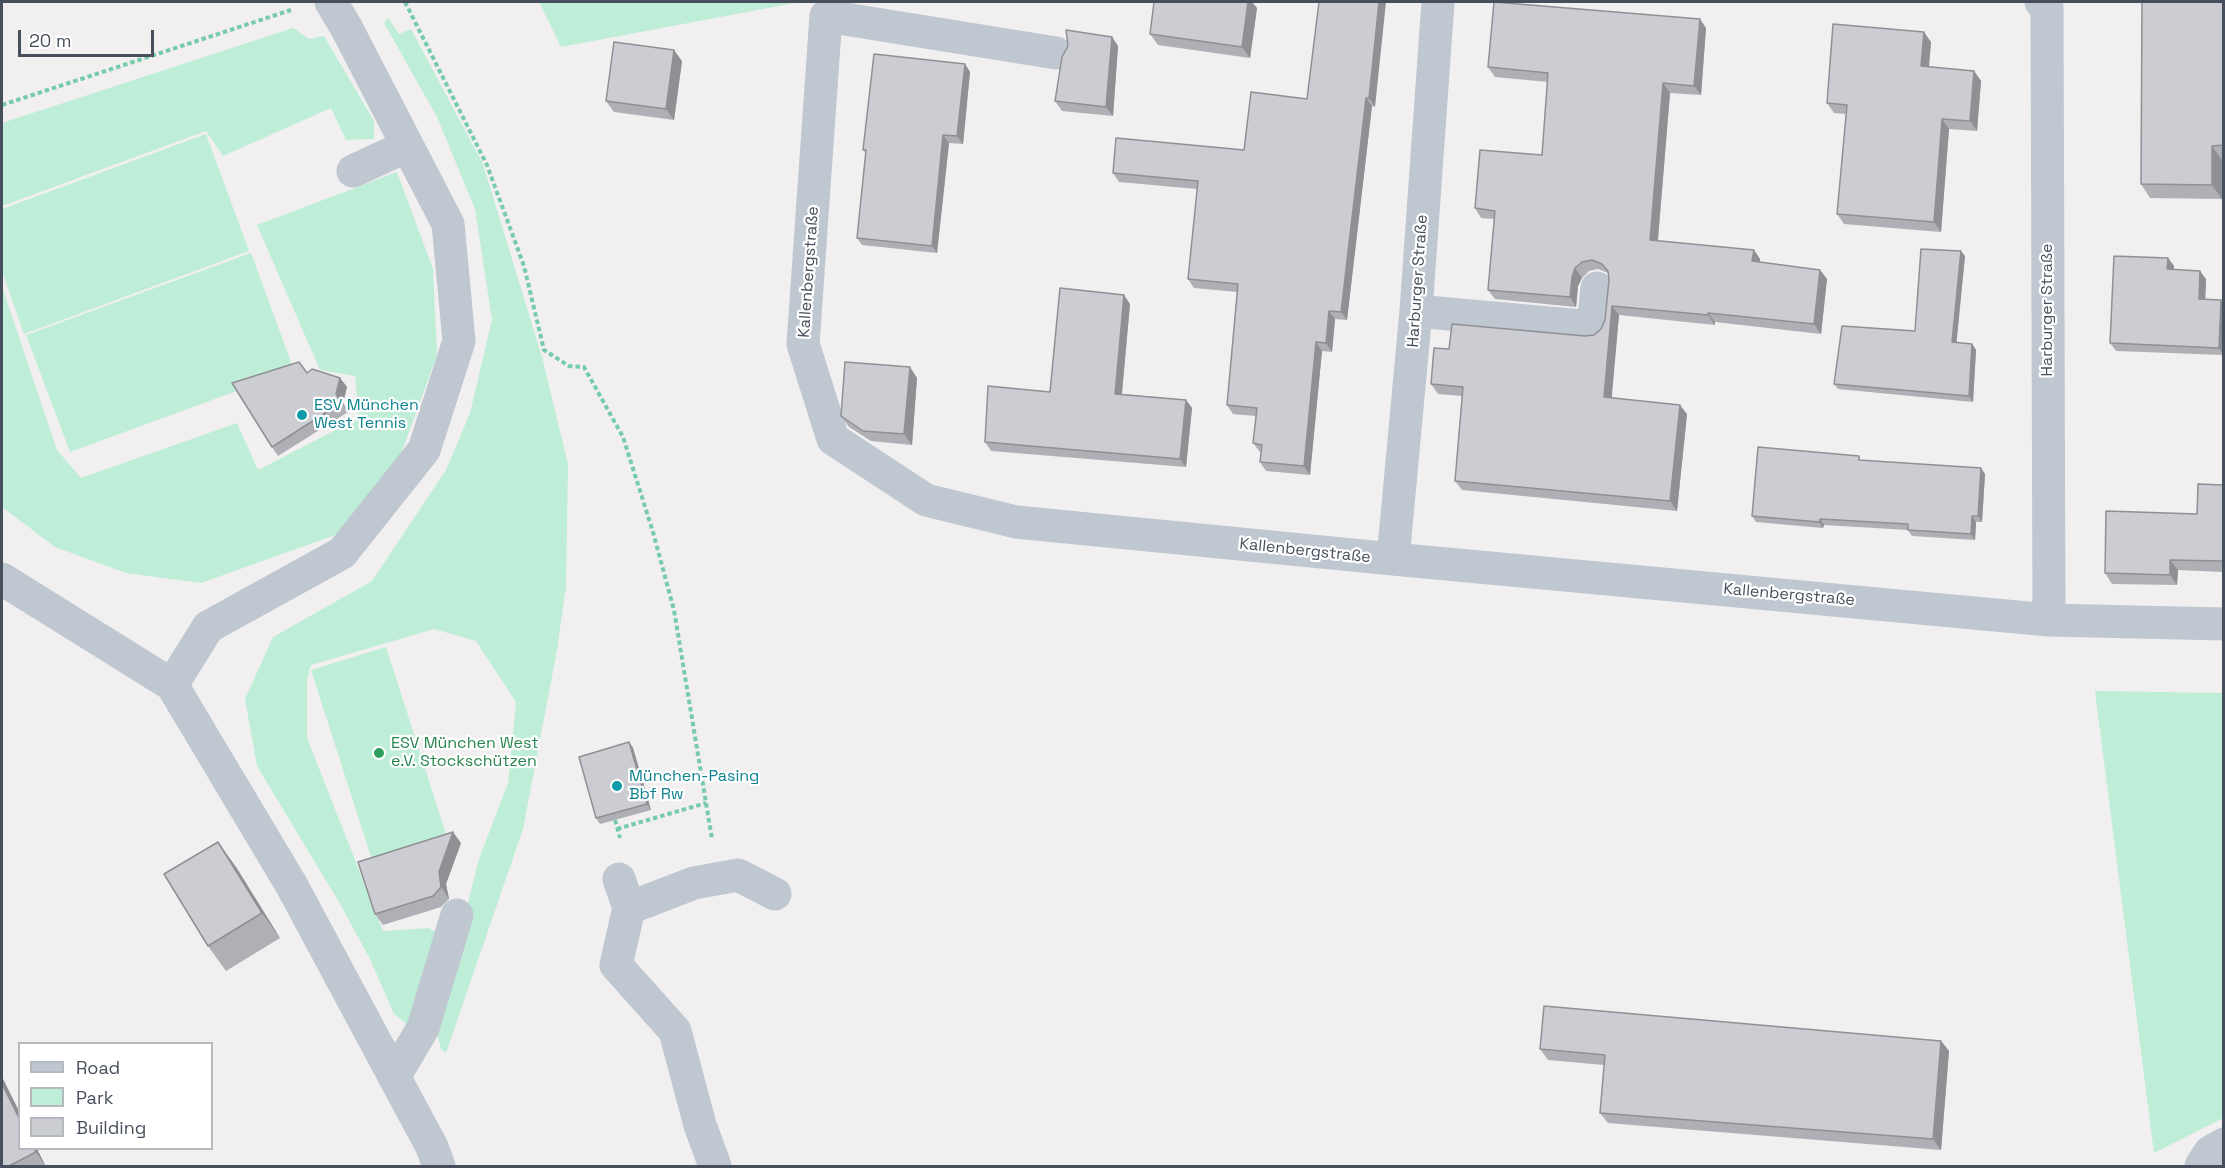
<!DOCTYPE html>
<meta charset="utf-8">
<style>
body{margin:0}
#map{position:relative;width:2225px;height:1168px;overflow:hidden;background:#f1efef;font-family:"Space Grotesk",sans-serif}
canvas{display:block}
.frame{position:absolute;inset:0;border:3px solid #474f5c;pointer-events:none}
.legend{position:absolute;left:18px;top:1042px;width:195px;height:108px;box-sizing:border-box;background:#fff;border:2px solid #b5b9be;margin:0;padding:8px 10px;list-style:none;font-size:18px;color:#474f5c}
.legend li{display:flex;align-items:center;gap:12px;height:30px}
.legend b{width:30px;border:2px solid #b5b9be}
.scale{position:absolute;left:18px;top:30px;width:136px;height:27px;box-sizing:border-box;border:3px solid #474f5c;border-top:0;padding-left:8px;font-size:18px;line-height:21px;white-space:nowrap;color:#474f5c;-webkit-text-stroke:4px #fff;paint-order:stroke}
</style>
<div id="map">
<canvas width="2225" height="1168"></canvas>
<div class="frame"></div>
<ul class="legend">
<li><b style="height:8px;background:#bfc7d0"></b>Road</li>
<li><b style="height:16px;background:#beeed7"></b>Park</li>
<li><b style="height:16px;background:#cccdd3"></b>Building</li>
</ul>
<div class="scale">20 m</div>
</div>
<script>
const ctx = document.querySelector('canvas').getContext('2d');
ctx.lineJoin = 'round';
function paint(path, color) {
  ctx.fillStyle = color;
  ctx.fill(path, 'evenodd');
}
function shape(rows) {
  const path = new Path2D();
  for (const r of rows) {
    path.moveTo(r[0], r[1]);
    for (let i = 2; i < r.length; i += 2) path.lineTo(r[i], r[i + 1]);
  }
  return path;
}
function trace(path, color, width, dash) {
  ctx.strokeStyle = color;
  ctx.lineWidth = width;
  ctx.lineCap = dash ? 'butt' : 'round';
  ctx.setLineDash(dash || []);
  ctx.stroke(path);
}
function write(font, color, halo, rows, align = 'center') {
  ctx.font = font + ' "Space Grotesk",sans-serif';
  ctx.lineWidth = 4.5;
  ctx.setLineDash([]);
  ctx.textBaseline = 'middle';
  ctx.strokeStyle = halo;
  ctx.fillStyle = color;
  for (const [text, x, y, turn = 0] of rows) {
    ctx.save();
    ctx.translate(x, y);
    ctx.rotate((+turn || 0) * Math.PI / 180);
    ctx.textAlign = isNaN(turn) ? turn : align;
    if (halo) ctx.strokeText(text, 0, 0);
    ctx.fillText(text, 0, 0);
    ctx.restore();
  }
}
paint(shape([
 [539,2,800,2,561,47],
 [388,18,399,34,411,29,483,164,542,357,568,464,566,586,557,650,523,829,446,1053,441,1049,436,1029,479,859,508,783,516,702,476,641,434,629,311,665,307,679,307,738,383,931,429,928,444,937,408,1025,394,1014,370,959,339,902,257,766,245,699,273,637,372,581,446,470,470,413,492,320,475,209,437,117,384,23],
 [293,28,309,39,324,36,374,121,374,139,346,140,331,108,223,156,206,131,2,206,2,123],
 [206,134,249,251,24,334,2,271,2,209],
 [397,172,433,269,437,355,401,454,338,534,201,583,126,573,55,547,2,507,2,287,57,450,81,478,237,423,258,470,359,418,355,376,320,370,257,225],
 [251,253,294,370,70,452,26,335],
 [386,647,447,837,372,860,311,670],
 [2095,691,2223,693,2223,1118,2154,1153]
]), '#beeed7');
trace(shape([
 [405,2,487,165,524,266,544,350,569,366,584,367,623,437,653,532,674,610,712,839],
 [2,105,291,10],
 [615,820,620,838],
 [617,829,706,803]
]), '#76cbae', 4, [4.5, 3]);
trace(shape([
 [2041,2,2047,8,2049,620],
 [1056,53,826,16,803,344,833,439,926,500,1016,522,1393,559,2049,620,2224,624],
 [353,171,407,146],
 [1416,311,1593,327,1597,288],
 [1393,559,1416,311,1438,2],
 [2,579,172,685,292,886,432,1147,439,1166],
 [172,685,208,627,342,553,424,450,459,341,448,224,346,27,331,2],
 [619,879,629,908,616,965,675,1031,700,1125,715,1166],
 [629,908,694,883,738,875,775,894],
 [394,1077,423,1028,457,915],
 [2201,1166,2210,1152,2224,1144]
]), '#bfc7d0', 33);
paint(shape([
 [1319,2,1375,107,1372,106,1347,320,1335,319,1332,352,1322,351,1310,475,1266,471,1260,462,1261,452,1260,452,1253,443,1256,416,1233,414,1227,405,1237,292,1194,288,1188,279,1197,189,1119,182,1113,173,1244,150,1307,99],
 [2223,2,2223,159,2222,160,2222,199,2150,198,2141,184],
 [1257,8,1250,58,1158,45,1150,34],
 [1706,28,1701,95,1670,93,1658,241,1754,250,1760,259,1760,262,1820,270,1827,279,1821,334,1715,322,1715,325,1619,315,1611,398,1687,414,1677,511,1462,490,1455,481,1462,396,1438,394,1431,384,1449,349,1594,335,1601,329,1605,320,1609,280,1608,273,1598,269,1589,271,1582,278,1578,286,1576,307,1495,299,1488,290,1494,219,1481,218,1475,208,1542,155,1548,82,1495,77,1488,67],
 [1112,37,1118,46,1113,116,1062,111,1055,101],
 [1931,42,1929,67,1974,71,1981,81,1977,131,1949,129,1941,232,1844,224,1837,214,1846,114,1834,113,1827,103],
 [682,61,674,120,614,112,606,101],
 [965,64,970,72,963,144,949,143,937,253,862,245,857,238,866,153,863,150],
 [1965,256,1956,343,1972,344,1976,350,1973,402,1838,389,1834,384,1915,331],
 [2168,258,2174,266,2173,269,2206,279,2205,299,2223,304,2223,355,2116,351,2110,343],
 [1130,304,1122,394,1186,400,1192,408,1186,467,991,451,985,442,1050,392],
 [307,373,340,378,347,387,343,403,348,412,278,456,272,447],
 [917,378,912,445,871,441,849,427,841,416],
 [1862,460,1985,474,1982,522,1976,522,1975,540,1912,536,1908,530,1824,525,1823,528,1756,522,1752,516],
 [2223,485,2223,572,2178,570,2177,585,2112,584,2105,573,2197,514],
 [629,742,633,748,651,810,600,824,596,818],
 [461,843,446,884,449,899,441,907,383,925,375,914],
 [236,867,280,938,226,971,208,946],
 [1941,1041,1949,1051,1941,1150,1608,1123,1600,1113,1604,1065,1548,1060,1540,1049],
 [2,1077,37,1149,46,1167,2,1167]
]), '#afb0b5');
paint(shape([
 [1248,2,1252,2,1257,8,1250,58,1242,47],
 [1379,2,1386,2,1375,107,1369,98],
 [1700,19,1706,28,1701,95,1694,86],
 [1924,32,1931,42,1928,76,1921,66],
 [1112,37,1118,46,1113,116,1106,107],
 [674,50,682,61,674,120,666,109],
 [965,64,970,72,963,144,957,136],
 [1974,71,1981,81,1977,131,1970,121],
 [1663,83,1670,93,1657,249,1650,240],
 [1366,98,1372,106,1347,320,1341,312],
 [1942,119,1949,129,1941,232,1934,222],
 [943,135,949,143,937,253,932,246],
 [2212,146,2222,160,2222,199,2212,185],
 [1754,250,1760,259,1759,271,1752,261],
 [1961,251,1965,256,1956,348,1952,342],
 [2168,258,2174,266,2173,277,2167,269],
 [1575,268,1582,278,1578,286,1576,307,1570,297,1572,277],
 [1820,270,1827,279,1821,334,1814,324],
 [2200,271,2206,279,2205,307,2199,299],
 [1124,295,1130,304,1121,402,1115,394],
 [2221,300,2223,304,2223,354,2219,348],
 [1612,306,1619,315,1611,406,1604,397],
 [1329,311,1335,319,1332,352,1326,343],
 [1708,313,1715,322,1715,325,1708,315],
 [1316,342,1322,351,1310,475,1304,466],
 [1972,344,1976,350,1973,402,1969,396],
 [910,367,917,378,912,445,904,434],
 [340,378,347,387,343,403,348,412,336,394],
 [1186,400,1192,408,1186,467,1180,459],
 [1680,405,1687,414,1677,511,1670,501],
 [1981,468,1985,474,1982,522,1978,516],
 [1972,516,1976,522,1975,540,1971,534],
 [1820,519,1824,525,1823,528,1819,522],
 [2170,560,2178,570,2177,585,2170,575],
 [629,742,633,748,651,810,647,804],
 [453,832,461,843,446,884,449,899,441,887,439,872],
 [218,842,236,867,280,938,262,913],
 [1941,1041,1949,1051,1941,1150,1933,1139],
 [2,1077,20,1113,20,1120,2,1084],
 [34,1149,37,1149,46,1167]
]), '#8f9094');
const building = shape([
 [1154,2,1248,2,1242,47,1150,34,1154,2],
 [1319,2,1379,2,1369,98,1366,98,1341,312,1329,311,1326,343,1316,342,1304,466,1260,462,1262,445,1253,443,1257,408,1227,405,1238,284,1188,279,1198,181,1113,173,1116,138,1244,150,1251,92,1307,99,1319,2],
 [1494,2,1700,19,1694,86,1663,83,1650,240,1754,250,1752,261,1820,270,1814,324,1708,313,1708,315,1612,306,1604,397,1680,405,1670,501,1455,481,1463,387,1431,384,1434,348,1449,349,1452,324,1585,336,1594,335,1601,329,1605,320,1609,280,1608,271,1602,264,1592,260,1582,262,1575,268,1572,277,1570,297,1488,290,1495,211,1475,208,1480,150,1542,155,1548,73,1488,67,1494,2],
 [2142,2,2223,2,2223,145,2212,146,2212,185,2141,184,2142,2],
 [1833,24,1924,32,1921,66,1974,71,1970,121,1942,119,1934,222,1837,214,1847,105,1827,103,1833,24],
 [1066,30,1112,37,1106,107,1055,101,1062,57,1068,46,1066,30],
 [614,42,674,50,666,109,606,101,614,42],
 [874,54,965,64,957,136,943,135,932,246,857,238,866,150,863,150,874,54],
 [1921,249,1961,251,1952,342,1972,344,1969,396,1834,384,1842,326,1915,331,1921,249],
 [2114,256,2168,258,2167,269,2200,271,2199,299,2221,300,2219,348,2110,343,2114,256],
 [1060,288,1124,295,1115,394,1186,400,1180,459,985,442,988,386,1050,392,1060,288],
 [299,362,307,373,312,369,340,378,336,394,341,403,272,447,232,383,299,362],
 [845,362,910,367,904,434,863,431,841,416,845,362],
 [1758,447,1859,456,1859,460,1981,468,1978,516,1972,516,1971,534,1908,530,1908,524,1820,519,1819,522,1752,516,1758,447],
 [2198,484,2223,485,2223,561,2170,560,2170,575,2105,573,2106,511,2197,514,2198,484],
 [629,742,647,804,596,818,579,757,629,742],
 [453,832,439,872,441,887,433,896,375,914,358,862,453,832],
 [218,842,262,913,208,946,164,874,218,842],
 [1544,1006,1941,1041,1933,1139,1600,1113,1605,1055,1540,1049,1544,1006],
 [2,1084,20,1120,20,1149,34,1149,36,1152,7,1167,2,1167,2,1084]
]);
paint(building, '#cccdd3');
trace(building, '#8f9094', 1.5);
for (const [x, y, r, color] of [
 [302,415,6,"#0f9aa8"],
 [379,753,6,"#2e9e5b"],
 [617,786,6,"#0f9aa8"]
]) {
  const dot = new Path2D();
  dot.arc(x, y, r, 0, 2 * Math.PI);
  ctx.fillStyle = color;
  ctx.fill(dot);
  trace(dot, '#fff', 2);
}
write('16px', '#474f5c', '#fff', [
 ["Kallenbergstraße",809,272,-86],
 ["Harburger Straße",1418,281,-86],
 ["Harburger Straße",2048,310,-90],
 ["Kallenbergstraße",1305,551,6],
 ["Kallenbergstraße",1789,595,5]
]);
write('16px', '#0d838f', '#fff', [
 ["ESV München",314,406],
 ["West Tennis",314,424],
 ["München-Pasing",629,777],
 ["Bbf Rw",629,795]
], 'left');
write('16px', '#27864d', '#fff', [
 ["ESV München West",391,744],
 ["e.V. Stockschützen",391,762]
], 'left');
</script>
